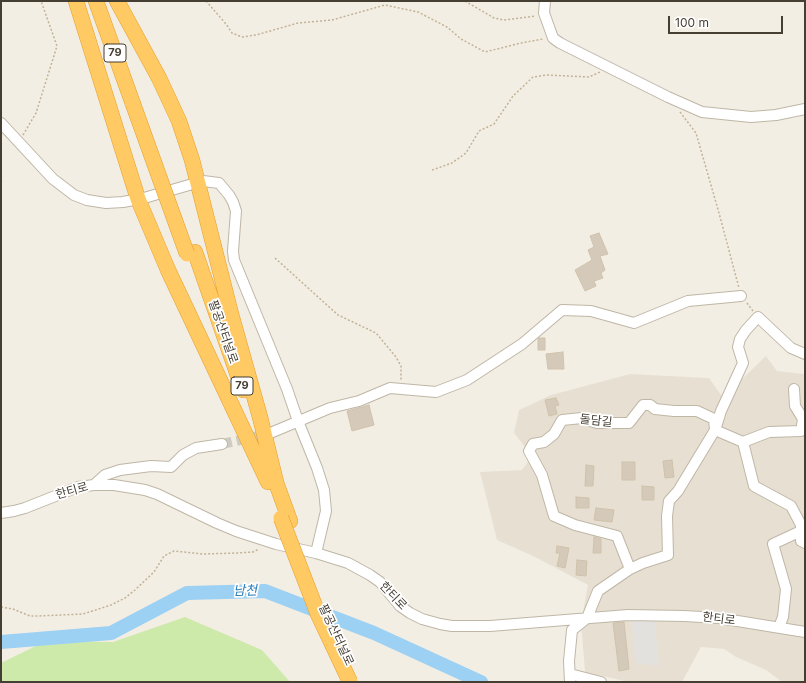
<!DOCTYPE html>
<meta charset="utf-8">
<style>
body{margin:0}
#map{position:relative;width:806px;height:683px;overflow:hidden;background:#f3eee4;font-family:Inter,sans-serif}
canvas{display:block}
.frame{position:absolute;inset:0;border:2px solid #453e33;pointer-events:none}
.scale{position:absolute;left:668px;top:16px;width:115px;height:18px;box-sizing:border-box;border:2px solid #453e33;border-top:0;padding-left:5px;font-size:12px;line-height:14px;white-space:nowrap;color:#453e33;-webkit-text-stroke:3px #fff;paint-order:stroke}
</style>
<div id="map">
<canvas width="806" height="683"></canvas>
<div class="frame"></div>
<div class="scale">100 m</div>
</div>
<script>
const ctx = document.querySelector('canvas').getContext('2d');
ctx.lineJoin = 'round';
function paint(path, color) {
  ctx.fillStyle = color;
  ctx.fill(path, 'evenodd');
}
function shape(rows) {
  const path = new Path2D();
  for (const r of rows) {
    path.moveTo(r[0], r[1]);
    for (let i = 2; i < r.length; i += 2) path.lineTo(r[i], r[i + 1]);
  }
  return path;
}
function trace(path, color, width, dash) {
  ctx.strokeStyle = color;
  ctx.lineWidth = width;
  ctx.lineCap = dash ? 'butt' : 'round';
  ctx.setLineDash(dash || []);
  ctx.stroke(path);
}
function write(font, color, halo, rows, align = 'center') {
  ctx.font = font + ' Inter,"Noto Sans KR",sans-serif';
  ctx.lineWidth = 3.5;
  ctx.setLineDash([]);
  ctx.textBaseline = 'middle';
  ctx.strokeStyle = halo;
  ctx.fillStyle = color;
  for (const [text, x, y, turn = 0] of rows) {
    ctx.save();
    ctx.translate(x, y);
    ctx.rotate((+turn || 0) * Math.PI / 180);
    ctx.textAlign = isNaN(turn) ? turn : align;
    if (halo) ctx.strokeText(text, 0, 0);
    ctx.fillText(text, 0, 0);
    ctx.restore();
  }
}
paint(shape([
 [766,356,777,371,805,374,805,682,782,682,766,670,736,657,724,649,701,647,682,682,629,682,585,672,581,622,588,585,535,557,497,540,480,472,522,470,532,456,514,433,519,410,551,395,630,374,709,378,724,399,742,379]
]), '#e7e0d2');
paint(shape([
 [185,617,262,650,290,682,1,682,1,663,46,641,113,642]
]), '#ceeaaa');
paint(shape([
 [654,614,659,666,636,663,631,616]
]), '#e3e1dd');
trace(shape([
 [1,642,111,633,187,593,265,591,374,633,481,682]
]), '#9cd1f4', 14);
const building = shape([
 [599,233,608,254,600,256,605,270,601,273,603,278,594,281,596,286,585,291,575,270,592,260,588,250,594,247,590,236,599,233],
 [539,338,545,338,545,350,538,350,538,339,539,338],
 [563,352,564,369,548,369,546,354,563,352],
 [556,398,559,405,555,406,557,414,549,416,545,400,556,398],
 [369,405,374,425,352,431,347,411,369,405],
 [672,460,674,477,665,478,663,461,672,460],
 [622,462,635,462,635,480,622,480,622,462],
 [586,465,594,466,593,486,585,486,586,465],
 [642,486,654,487,654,500,642,500,642,486],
 [576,497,589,498,589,508,576,508,576,497],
 [596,508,614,510,612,522,594,520,596,508],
 [594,537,601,539,601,553,593,553,594,537],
 [557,546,569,548,565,568,557,566,560,553,556,553,557,546],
 [577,560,587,561,586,576,576,575,577,560],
 [624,622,629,669,619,671,613,623,624,622]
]);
paint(building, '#d5cab9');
trace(building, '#d0c2ab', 1);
trace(shape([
 [222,444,268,434]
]), '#d0cbc1', 10, [10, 5]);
const minor = shape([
 [545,1,544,13,553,38,560,43,668,97,702,112,751,117,776,115,805,109],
 [1,123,53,179,74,195,87,200,106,203,123,202,144,198,203,181,219,183,229,195,233,202,236,211,233,251,234,260,287,389,298,421,317,468,324,490,326,511,316,553],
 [268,434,330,408,359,401,390,388,436,392,467,380,522,344,562,310,591,311,634,323,688,301,741,296],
 [743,442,769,432,801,431,803,419,795,406,794,389],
 [94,485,105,475,120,470,151,466,171,467,183,455,196,448,222,444],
 [1,513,14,511,25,508,78,487,94,485,114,485,145,490,157,494,217,523,236,531,276,544,316,553,348,563,370,575,380,582,400,606,410,613,422,619,440,624,452,626,490,626,628,615,684,616,719,618,805,632],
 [630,569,617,536,575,525,554,516,542,475,529,451,533,444,544,442,554,434,562,420,582,418,597,423,629,423,643,405,650,405,655,409,674,411,697,411,714,419,715,430,743,442,754,486,791,506,801,525,801,541,805,543],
 [779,627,783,617,786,589,773,544,801,531],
 [570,674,601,682],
 [570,682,569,661,572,630,587,618,598,591,630,569,643,563,668,555,667,516,669,501,678,491,715,430,721,411,743,363,738,347,740,339,746,330,758,317,791,348,805,354]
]);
const highway = shape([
 [76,1,138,199,168,270,268,482],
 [96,1,133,104],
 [117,1,159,78,179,121,192,160,231,314,260,417,277,486],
 [195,252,243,390],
 [274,477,290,521]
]);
trace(minor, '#bfb6a6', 12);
trace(highway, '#e69f2b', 16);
trace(shape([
 [206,1,226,24,232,33,242,37,256,35,298,23,332,20,385,5,418,12,447,27,461,39,485,52,521,43,543,39],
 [465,1,494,18,504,20,536,16],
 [680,112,696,133,719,213,739,288],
 [23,135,36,113,57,46,41,1],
 [432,170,452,163,466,153,479,131,494,124,513,96,533,77,547,75,589,77,600,72],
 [1,182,2,181],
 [275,258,338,315,376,333,396,357,401,366,401,380],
 [747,303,753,311],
 [1,607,13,609,30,616,38,616,83,614,111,605,125,598,135,590,154,572,164,556,174,551,203,554,238,553,253,552,259,549]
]), '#c2b296', 1.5, [2, 2]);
trace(minor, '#fff', 10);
trace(highway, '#ffca63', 15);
const highwayBridge = shape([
 [133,104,187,254],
 [281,518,318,614,350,682]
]);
trace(highwayBridge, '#e69f2b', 16, []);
trace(highwayBridge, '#ffca63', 15);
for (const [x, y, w] of [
 [115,53,22],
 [242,386,22]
]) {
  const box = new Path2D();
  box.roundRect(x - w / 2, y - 9, w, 18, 3);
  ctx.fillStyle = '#fff';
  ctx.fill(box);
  trace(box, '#453e33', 1);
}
write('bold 11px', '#453e33', null, [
 ["79",115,53],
 ["79",242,386]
]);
write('12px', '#453e33', '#fff', [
 ["팔공산터널로",223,332,71],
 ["돌담길",596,421,6],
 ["한티로",72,491,-16],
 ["한티로",393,596,46],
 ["한티로",719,619,7],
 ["팔공산터널로",336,635,65]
]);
write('italic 13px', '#277cb7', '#fff', [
 ["남천",245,591,-2]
]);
</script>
